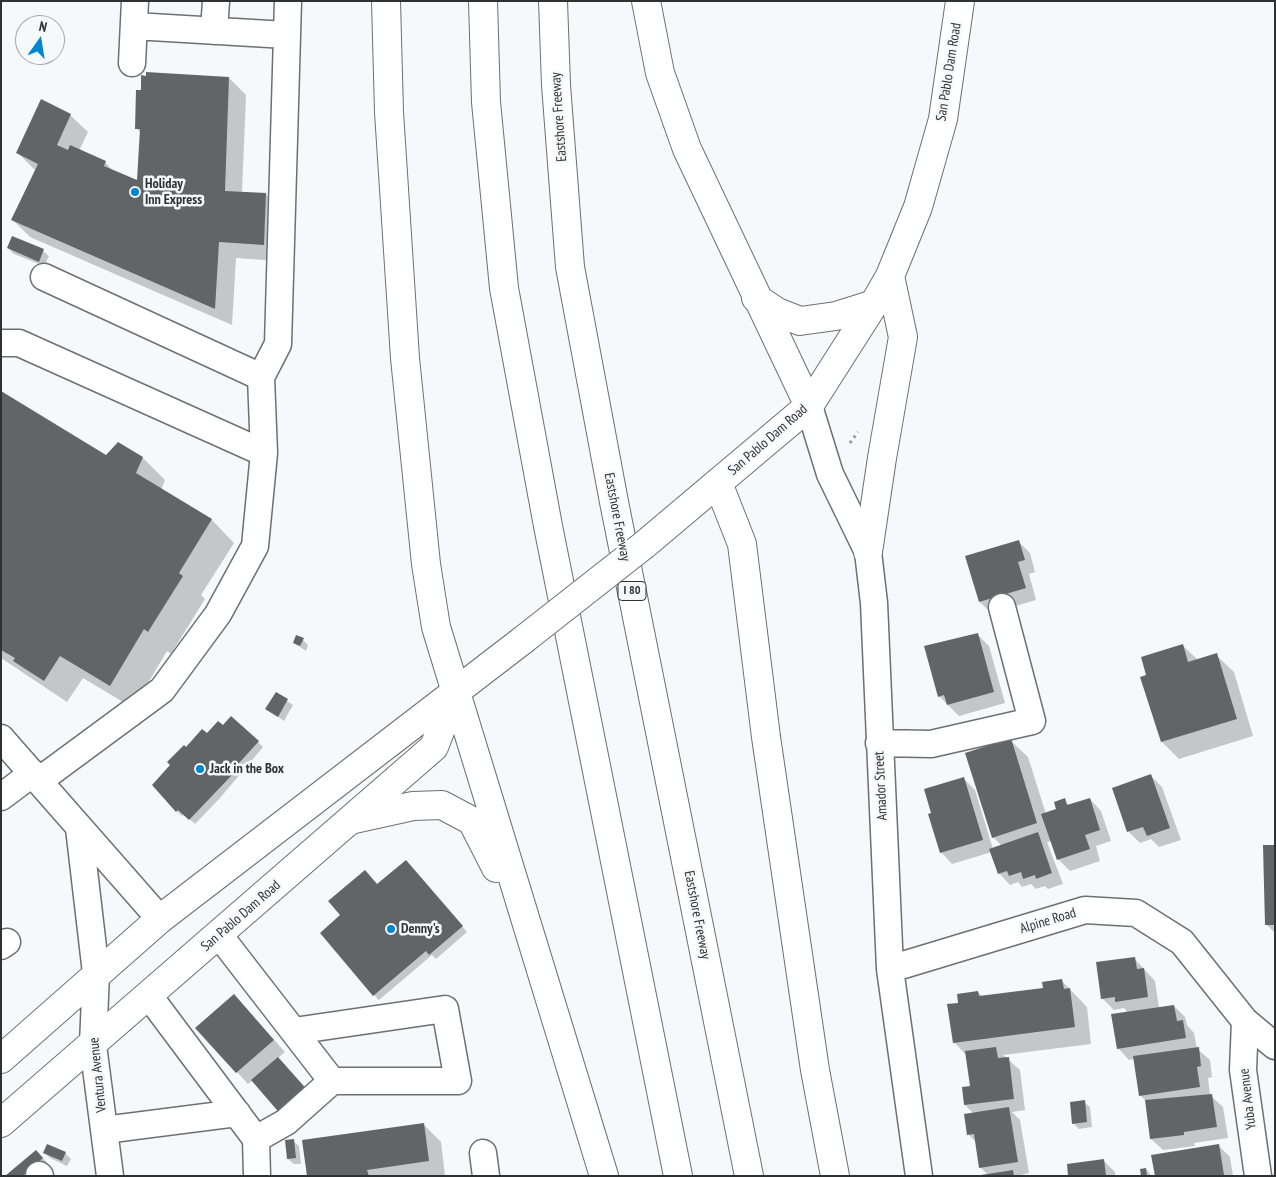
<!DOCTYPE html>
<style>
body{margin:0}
#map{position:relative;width:1276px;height:1177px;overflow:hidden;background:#f5f9fc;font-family:"PT Sans Narrow",sans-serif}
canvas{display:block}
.frame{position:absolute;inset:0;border:2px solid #303132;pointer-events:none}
.north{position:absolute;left:15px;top:15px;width:50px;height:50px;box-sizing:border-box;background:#f5f9fc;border:1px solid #a6a9ab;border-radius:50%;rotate:13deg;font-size:14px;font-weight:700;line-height:20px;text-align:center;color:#303132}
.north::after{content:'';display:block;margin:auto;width:18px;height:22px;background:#0086cd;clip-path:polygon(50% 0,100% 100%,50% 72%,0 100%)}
</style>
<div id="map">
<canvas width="1276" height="1177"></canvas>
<div class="frame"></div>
<div class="north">N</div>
</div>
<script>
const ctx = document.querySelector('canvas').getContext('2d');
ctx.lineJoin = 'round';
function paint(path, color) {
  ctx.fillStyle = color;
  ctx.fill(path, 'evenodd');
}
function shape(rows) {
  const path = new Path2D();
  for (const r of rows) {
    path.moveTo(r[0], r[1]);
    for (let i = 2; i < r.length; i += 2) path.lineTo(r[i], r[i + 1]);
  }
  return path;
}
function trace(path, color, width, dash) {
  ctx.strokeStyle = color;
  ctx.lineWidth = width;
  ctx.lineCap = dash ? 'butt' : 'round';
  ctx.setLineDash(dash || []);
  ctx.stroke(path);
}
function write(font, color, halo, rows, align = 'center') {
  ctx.font = font + ' "PT Sans Narrow",sans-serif';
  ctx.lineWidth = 5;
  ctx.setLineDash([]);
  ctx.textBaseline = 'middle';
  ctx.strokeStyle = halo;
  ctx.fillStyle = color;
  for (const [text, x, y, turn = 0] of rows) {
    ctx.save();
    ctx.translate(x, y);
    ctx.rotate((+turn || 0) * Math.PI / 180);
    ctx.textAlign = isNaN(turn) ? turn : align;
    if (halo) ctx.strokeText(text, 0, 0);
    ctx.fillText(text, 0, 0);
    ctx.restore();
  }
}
paint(shape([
 [229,78,246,95,242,193,266,194,283,212,280,261,236,258,232,325,30,237,13,220,35,170,18,153,70,115,88,132,79,151,105,162,114,172,138,182,141,133,137,129,142,91],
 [8,248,43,251,49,256,44,266,14,254],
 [1,393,106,456,143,458,165,480,161,490,212,520,234,543,201,595,205,599,171,654,167,651,133,708,83,678,67,702,1,658],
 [1018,541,1030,553,1035,572,1029,574,1036,600,991,613,980,602],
 [977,634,989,646,1005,703,959,716,939,696],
 [303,640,308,645,306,651,294,643],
 [1182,645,1198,660,1216,655,1234,672,1253,736,1179,759,1162,742,1148,676],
 [276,694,293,705,284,721,267,709],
 [223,727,258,742,263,747,220,798,195,824,184,814,182,816,177,811,186,748],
 [1010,740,1028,757,1046,814,1058,810,1064,800,1070,806,1090,799,1101,811,1111,841,1096,846,1100,861,1070,871,1058,859,1052,841,1047,842,1063,884,1048,889,1045,886,1036,889,1031,884,1022,887,1018,882,1010,885,999,873,992,852,952,864,941,852,963,778,975,790,993,849,1002,846,993,837],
 [1151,776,1162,787,1181,840,1159,847,1151,839,1140,843,1129,832,1113,788],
 [1275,846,1275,933,1266,924],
 [411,867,467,932,436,959,432,955,379,1000,374,995,377,885],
 [1134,958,1155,981,1159,1008,1174,1006,1185,1017,1187,1025,1194,1033,1197,1049,1210,1060,1212,1077,1208,1078,1210,1095,1223,1107,1228,1138,1194,1143,1195,1146,1163,1150,1151,1139,1146,1101,1140,1095,1134,1059,1129,1060,1118,1048,1128,1013,1124,1008,1114,1010,1102,998],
 [1062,981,1087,1007,1091,1044,1003,1055,1020,1070,1025,1110,1012,1112,1020,1120,1029,1173,1016,1176,982,1176,988,1175,980,1167,976,1142,968,1134,974,1114,965,1105,971,1087,967,1056,954,1042,960,1004,978,992,983,997,1044,989],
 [245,1007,285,1052,248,1084,237,1072],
 [1084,1102,1090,1107,1092,1127,1079,1129,1073,1123],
 [424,1125,441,1142,445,1176,309,1176],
 [293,1141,299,1146,301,1164,294,1164,288,1159],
 [1218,1145,1230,1157,1233,1176,1156,1176],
 [45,1153,65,1153,71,1159,67,1166,50,1158],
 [42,1157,48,1164,34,1176,7,1176],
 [1103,1160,1115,1172,1115,1176,1069,1176],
 [1146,1169,1151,1175,1151,1176,1143,1176]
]), '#0003');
paint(shape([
 [146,72,229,77,225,191,266,193,264,245,219,242,215,309,11,220,38,164,16,153,41,99,71,114,57,145,68,150,70,145,106,161,104,166,137,180,140,129,135,129,136,90,141,90,141,75,146,76],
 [12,236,44,249,39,262,7,248],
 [1,391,106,455,118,442,143,457,136,473,212,519,179,573,183,576,148,632,144,629,110,686,60,656,44,681,13,661,15,658,1,650],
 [1019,540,1025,560,1018,562,1026,588,979,602,965,556],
 [978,633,994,692,947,705,944,695,938,697,924,646],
 [296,635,304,638,300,646,293,643],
 [1183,644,1188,662,1217,653,1237,719,1161,742,1140,677,1146,675,1141,657],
 [276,692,288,699,278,717,265,709],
 [231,716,259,741,230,773,232,775,189,820,178,810,176,812,152,785,170,765,167,762,184,745,186,747,202,729,207,733,218,721,223,725],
 [1011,738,1037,823,992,838,965,753],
 [1151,774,1170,828,1147,836,1143,827,1127,832,1112,788],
 [964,777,983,840,940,853,928,814,931,813,924,789],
 [1065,798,1067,805,1090,798,1100,830,1085,835,1090,849,1057,860,1041,814,1056,809,1054,802],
 [1038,832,1052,873,1036,879,1035,875,1023,879,1021,872,1009,876,1007,871,998,874,989,849],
 [1263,845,1275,845,1275,925,1265,925],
 [406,860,463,926,429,955,426,951,373,996,320,933,340,915,328,901,365,870,377,884],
 [1135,957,1137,969,1144,968,1148,997,1115,1002,1115,997,1101,999,1096,962],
 [1062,979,1064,989,1070,988,1075,1027,953,1043,947,1004,958,1003,957,994,978,991,979,996,1043,988,1042,982],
 [234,994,274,1040,236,1073,195,1028],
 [1174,1005,1177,1021,1183,1020,1186,1038,1117,1049,1111,1014],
 [996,1047,998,1058,1009,1057,1014,1099,964,1105,962,1087,970,1086,965,1051],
 [1199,1047,1201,1066,1197,1067,1200,1087,1139,1096,1133,1056],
 [278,1057,310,1093,283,1117,251,1080],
 [1212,1094,1217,1127,1184,1132,1184,1135,1150,1139,1145,1100],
 [1085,1100,1087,1122,1072,1124,1070,1102],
 [1009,1107,1018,1162,979,1168,974,1134,967,1135,964,1114],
 [424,1123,429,1161,367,1170,369,1176,307,1176,302,1140],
 [294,1139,296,1158,287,1159,285,1140],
 [47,1144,66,1152,62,1161,43,1153],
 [1219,1144,1224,1175,1155,1176,1151,1155],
 [36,1150,43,1158,22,1176,5,1176],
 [1104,1159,1106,1176,1068,1176,1067,1164],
 [1146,1168,1147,1176,1141,1176,1140,1169],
 [1013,1170,1014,1176,981,1176,981,1175]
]), '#626567');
const minor = shape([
 [134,26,286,35],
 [214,31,216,1],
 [132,63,135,1],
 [44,277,261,377,264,453],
 [1,343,19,343,264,453,255,546,218,614,162,690,40,780],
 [261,377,278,344,288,1],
 [809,406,830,474,868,552,874,603,890,969,919,1176],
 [1,738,160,919],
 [879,743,931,744,1032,721,1002,607],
 [1,797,33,773],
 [79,828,96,973,93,1045,110,1176],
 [219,935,332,1081,286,1122,256,1139,257,1176],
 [1,946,7,942],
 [890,969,1085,910,1136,913,1182,942,1245,1021,1275,1046],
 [149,996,256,1139],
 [1245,1021,1243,1070,1258,1176],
 [294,1031,445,1009,458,1081,332,1081],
 [104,1130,237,1113],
 [483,1153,486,1176],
 [39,1175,40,1176]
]);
const major = shape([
 [644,545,809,406,874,304,890,276,918,207,943,119,960,1],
 [868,552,882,458,903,337,890,276],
 [1,1059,160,919,523,640],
 [1,1123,434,747,455,692]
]);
const highway = shape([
 [386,1,389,112,405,358,426,564,436,627,604,1176],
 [483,1,486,102,504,288,548,526,678,1176],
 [553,1,556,85,570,267,614,502,749,1176],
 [646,1,660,73,687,149,809,406],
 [756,298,777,312,800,321,836,316,874,304],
 [718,483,742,544,766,737,815,1070,835,1176],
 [354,819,413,806,442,805,472,821,496,868]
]);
trace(minor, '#6d7072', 29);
trace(major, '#6d7072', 30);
trace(highway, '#6d7072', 30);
trace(shape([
 [850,443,858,432]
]), '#999b9d', 3, [2.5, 4]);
trace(minor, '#fff', 26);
trace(major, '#fff', 28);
trace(highway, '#fff', 28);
const majorBridge = shape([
 [523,640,644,545]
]);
trace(majorBridge, '#6d7072', 30, []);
trace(majorBridge, '#fff', 28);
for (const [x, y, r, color] of [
 [135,192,5,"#0086cd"],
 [200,769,5,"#0086cd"],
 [391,929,5,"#0086cd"]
]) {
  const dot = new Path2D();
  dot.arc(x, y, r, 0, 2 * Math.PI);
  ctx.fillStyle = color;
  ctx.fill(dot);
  trace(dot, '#f5f9fc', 2);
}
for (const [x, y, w] of [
 [632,591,28]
]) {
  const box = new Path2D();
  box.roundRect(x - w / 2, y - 9.5, w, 19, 4);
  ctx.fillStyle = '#f5f9fc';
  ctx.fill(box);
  trace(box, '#303132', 1);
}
write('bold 12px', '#303132', null, [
 ["I 80",632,591]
]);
write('14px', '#303132', '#f5f9fc', [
 ["San Pablo Dam Road",949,72,-81],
 ["Eastshore Freeway",559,117,-94],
 ["San Pablo Dam Road",768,440,-41],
 ["Eastshore Freeway",617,517,79],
 ["Amador Street",881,786,-93],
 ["Eastshore Freeway",697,915,79],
 ["San Pablo Dam Road",241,916,-41],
 ["Alpine Road",1048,921,-17],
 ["Ventura Avenue",98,1075,-96],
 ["Yuba Avenue",1248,1099,-97]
]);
write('bold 14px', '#303132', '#f5f9fc', [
 ["Holiday",145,184],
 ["Inn Express",145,200],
 ["Jack in the Box",210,769],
 ["Denny's",401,929]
], 'left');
</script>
